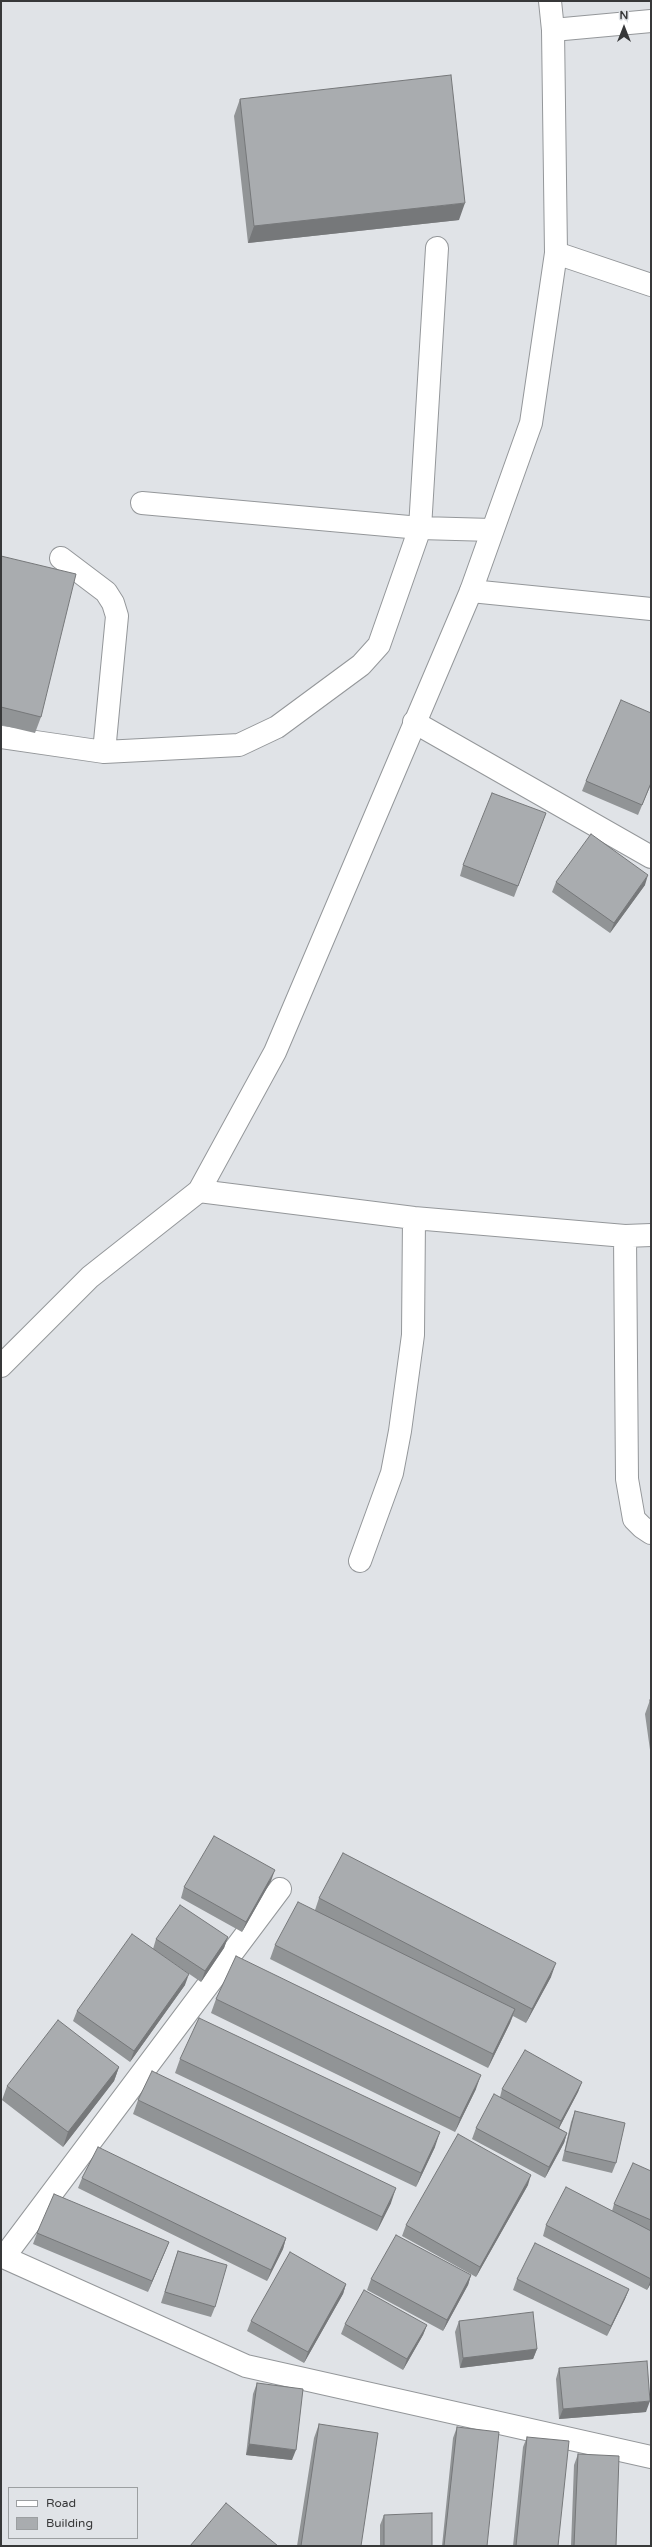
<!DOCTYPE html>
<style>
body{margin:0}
#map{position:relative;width:652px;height:2547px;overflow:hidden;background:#e0e3e7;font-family:"Varela Round",sans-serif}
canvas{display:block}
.frame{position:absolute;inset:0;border:2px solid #373839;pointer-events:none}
.legend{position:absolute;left:8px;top:2487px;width:130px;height:52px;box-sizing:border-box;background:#e0e3e7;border:1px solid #9c9fa1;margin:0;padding:5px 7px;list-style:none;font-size:12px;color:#373839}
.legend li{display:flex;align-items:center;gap:8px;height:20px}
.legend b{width:20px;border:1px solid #9c9fa1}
.north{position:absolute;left:604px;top:8px;width:40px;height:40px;-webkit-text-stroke:3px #e0e3e7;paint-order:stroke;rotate:0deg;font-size:11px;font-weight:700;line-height:16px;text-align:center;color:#373839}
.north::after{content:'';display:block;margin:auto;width:14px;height:18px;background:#373839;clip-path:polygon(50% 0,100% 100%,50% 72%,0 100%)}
</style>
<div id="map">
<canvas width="652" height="2547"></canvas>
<div class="frame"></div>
<ul class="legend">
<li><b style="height:5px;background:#fff"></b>Road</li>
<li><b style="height:11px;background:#a9acaf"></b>Building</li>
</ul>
<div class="north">N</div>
</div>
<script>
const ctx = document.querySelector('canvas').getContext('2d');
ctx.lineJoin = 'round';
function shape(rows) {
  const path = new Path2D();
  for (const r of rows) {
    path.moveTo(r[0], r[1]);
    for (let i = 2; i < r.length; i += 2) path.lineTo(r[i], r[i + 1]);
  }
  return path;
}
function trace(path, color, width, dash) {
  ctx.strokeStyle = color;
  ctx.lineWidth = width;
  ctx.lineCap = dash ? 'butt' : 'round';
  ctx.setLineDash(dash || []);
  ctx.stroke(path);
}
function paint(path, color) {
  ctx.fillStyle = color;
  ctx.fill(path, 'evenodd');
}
const street = shape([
 [553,30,651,21],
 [556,253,651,285],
 [142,503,420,528,492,530],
 [61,558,106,592,113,603,117,616,104,752],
 [471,591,651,609],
 [414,722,651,857],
 [1,737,104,752,239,745,277,727,361,665,379,645,420,528,437,248],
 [199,1191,414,1218,625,1236,651,1235],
 [625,1236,627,1479,634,1519,642,1527,651,1533],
 [360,1561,392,1473,400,1431,413,1335,414,1218],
 [1,2256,246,2366,651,2457],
 [4,2257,280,1889]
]);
const secondary = shape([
 [1,1366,90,1277,199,1191,275,1052,471,591,531,423,556,253,553,30,550,1]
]);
trace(street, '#94979a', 24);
trace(secondary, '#94979a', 24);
trace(street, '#fff', 22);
trace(secondary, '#fff', 22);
paint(shape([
 [240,99,459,220,248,243,234,116],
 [1,556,41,717,35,733,1,725],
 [651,713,651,784,638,815,582,791,586,781],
 [546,813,514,897,460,876,463,865],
 [556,882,645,885,610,933,552,892],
 [650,1700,651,1700,651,1757,645,1714],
 [271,1881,242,1932,181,1898,184,1887],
 [319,1898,551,1977,526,2023,513,2016,510,2023,488,2068,270,1959,275,1945,315,1910],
 [228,1937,224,1948,201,1982,153,1949,185,1985,130,2062,73,2021,77,2011,153,1949,156,1939],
 [216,1999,476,2089,455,2132,211,2013],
 [180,2059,435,2147,416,2187,175,2073],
 [119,2067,114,2081,63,2147,2,2100,7,2086],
 [582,2082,578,2092,559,2128,567,2133,564,2143,545,2178,472,2139,476,2128,500,2097,502,2089],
 [138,2100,391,2203,377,2231,133,2114],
 [575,2111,616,2163,612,2173,562,2161,571,2122],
 [651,2171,651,2283,647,2290,543,2236,546,2225,612,2211,614,2204],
 [82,2178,286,2238,283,2249,267,2281,78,2188],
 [528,2185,476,2277,402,2236,406,2225],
 [37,2233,169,2242,148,2292,33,2244],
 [178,2251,215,2307,211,2317,161,2303,174,2262],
 [471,2275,468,2285,443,2331,367,2290,371,2279],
 [517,2279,629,2289,625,2299,607,2336,513,2290],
 [346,2284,343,2294,304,2363,247,2331,251,2321],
 [459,2321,537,2349,533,2359,460,2368,455,2332],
 [345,2324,427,2325,423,2335,403,2370,341,2334],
 [559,2368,646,2412,559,2419,556,2379],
 [257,2383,292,2460,246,2455,253,2394],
 [319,2424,361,2546,297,2546,314,2438],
 [457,2427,487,2546,442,2546,453,2438],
 [527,2437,558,2546,513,2546,523,2447],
 [578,2454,616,2546,571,2546,574,2465],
 [384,2515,432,2546,380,2546,380,2525]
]), '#919496');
paint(shape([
 [465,203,459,220,248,243,254,226],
 [648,875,645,885,610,933,614,923],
 [275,1870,271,1881,242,1932,246,1922],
 [228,1937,224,1948,201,1982,205,1971],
 [556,1963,551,1977,526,2023,532,2009],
 [189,1974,185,1985,130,2062,134,2051],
 [515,2009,510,2023,488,2068,493,2054],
 [119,2067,114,2081,63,2147,68,2132],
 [481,2075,476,2089,455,2132,460,2118],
 [582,2082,578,2092,557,2132,561,2121],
 [440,2132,435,2147,416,2187,421,2173],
 [567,2133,564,2143,545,2178,549,2167],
 [531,2175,528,2185,476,2277,480,2267],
 [396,2188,391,2203,377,2231,382,2217],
 [286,2238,283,2249,267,2281,271,2270],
 [169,2242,165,2252,148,2292,152,2281],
 [471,2275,468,2285,443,2331,447,2320],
 [651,2279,651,2283,647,2290],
 [346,2284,343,2294,304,2363,308,2352],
 [629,2289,625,2299,607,2336,611,2326],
 [427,2325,423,2335,403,2370,407,2359],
 [537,2349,533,2359,460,2368,463,2358],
 [650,2401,646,2412,559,2419,563,2409],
 [249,2444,296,2450,292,2460,246,2455]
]), '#76787a');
const building = shape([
 [451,75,465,203,254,226,240,99,451,75],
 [1,556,76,574,41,717,1,707,1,556],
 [621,700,651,713,651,783,642,805,586,781,621,700],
 [492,793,546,813,518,886,463,865,492,793],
 [591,834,648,875,614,923,556,882,591,834],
 [650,1700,651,1700,651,1708,650,1700],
 [214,1836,275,1870,246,1922,184,1887,214,1836],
 [343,1853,556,1963,532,2009,319,1898,343,1853],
 [298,1902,515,2009,493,2054,275,1945,298,1902],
 [180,1905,228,1937,205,1971,156,1939,180,1905],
 [132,1934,189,1974,134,2051,77,2011,132,1934],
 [236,1956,481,2075,460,2118,216,1999,236,1956],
 [199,2018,440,2132,421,2173,180,2059,199,2018],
 [58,2020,119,2067,68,2132,7,2086,58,2020],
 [525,2050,582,2082,561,2121,502,2089,525,2050],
 [152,2071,396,2188,382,2217,138,2100,152,2071],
 [494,2094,567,2133,549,2167,476,2128,494,2094],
 [575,2111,625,2123,616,2163,565,2151,575,2111],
 [458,2134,531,2175,480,2267,406,2225,458,2134],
 [98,2147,286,2238,271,2270,82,2178,98,2147],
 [633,2163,651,2171,651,2220,614,2204,633,2163],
 [566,2187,651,2231,651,2279,546,2225,566,2187],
 [54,2194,169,2242,152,2281,37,2233,54,2194],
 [396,2235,471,2275,447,2320,371,2279,396,2235],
 [535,2243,629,2289,611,2326,517,2279,535,2243],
 [178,2251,227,2265,215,2307,165,2292,178,2251],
 [290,2252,346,2284,308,2352,251,2321,290,2252],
 [364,2290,427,2325,407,2359,345,2324,364,2290],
 [533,2312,537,2349,463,2358,459,2321,533,2312],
 [647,2361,650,2401,563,2409,559,2368,647,2361],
 [257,2383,303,2389,296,2450,249,2444,257,2383],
 [319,2424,378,2433,361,2546,301,2546,319,2424],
 [457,2427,499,2432,487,2546,444,2546,457,2427],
 [527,2437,569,2441,558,2546,516,2546,527,2437],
 [578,2454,619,2456,616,2546,574,2546,578,2454],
 [226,2503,278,2546,190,2546,226,2503],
 [432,2513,432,2546,384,2546,384,2515,432,2513]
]);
paint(building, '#a9acaf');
trace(building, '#76787a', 1);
</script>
